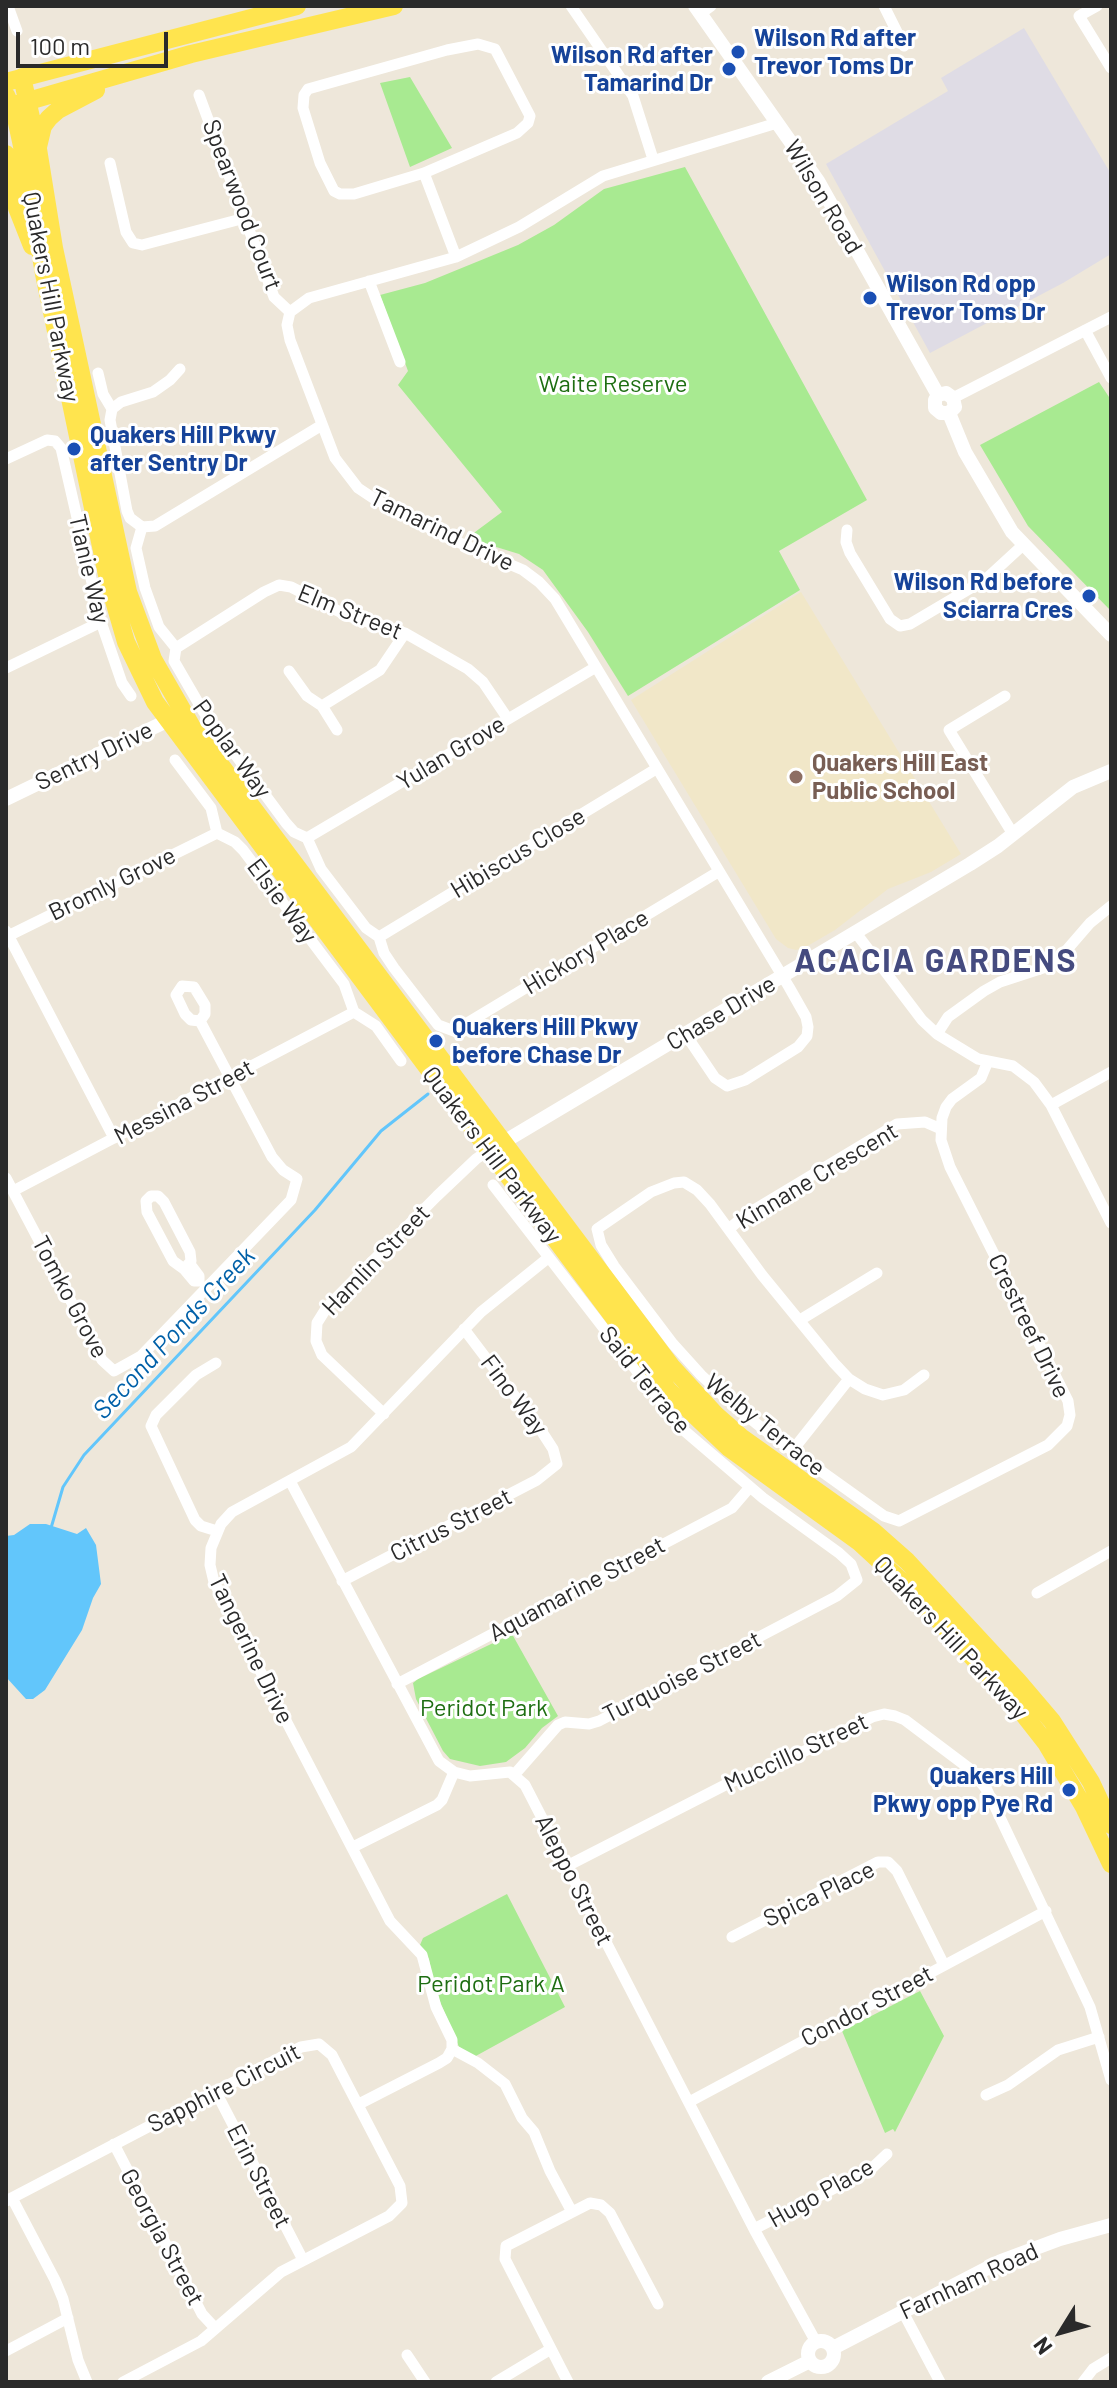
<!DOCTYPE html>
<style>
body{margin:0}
#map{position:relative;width:1117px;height:2388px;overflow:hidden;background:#eee7da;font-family:Barlow,sans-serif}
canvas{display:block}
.frame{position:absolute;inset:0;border:8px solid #2a2a2a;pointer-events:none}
.north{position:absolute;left:1021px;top:2292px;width:80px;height:80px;-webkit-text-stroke:6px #fff;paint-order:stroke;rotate:233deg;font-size:22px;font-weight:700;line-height:32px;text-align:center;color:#2a2a2a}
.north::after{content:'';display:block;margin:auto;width:28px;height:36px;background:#2a2a2a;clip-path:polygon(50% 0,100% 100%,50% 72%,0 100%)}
.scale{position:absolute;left:16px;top:32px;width:152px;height:36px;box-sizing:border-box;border:4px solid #2a2a2a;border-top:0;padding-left:10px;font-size:24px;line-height:28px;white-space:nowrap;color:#2a2a2a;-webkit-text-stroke:6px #fff;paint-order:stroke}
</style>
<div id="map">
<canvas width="1117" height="2388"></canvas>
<div class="frame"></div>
<div class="north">N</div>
<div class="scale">100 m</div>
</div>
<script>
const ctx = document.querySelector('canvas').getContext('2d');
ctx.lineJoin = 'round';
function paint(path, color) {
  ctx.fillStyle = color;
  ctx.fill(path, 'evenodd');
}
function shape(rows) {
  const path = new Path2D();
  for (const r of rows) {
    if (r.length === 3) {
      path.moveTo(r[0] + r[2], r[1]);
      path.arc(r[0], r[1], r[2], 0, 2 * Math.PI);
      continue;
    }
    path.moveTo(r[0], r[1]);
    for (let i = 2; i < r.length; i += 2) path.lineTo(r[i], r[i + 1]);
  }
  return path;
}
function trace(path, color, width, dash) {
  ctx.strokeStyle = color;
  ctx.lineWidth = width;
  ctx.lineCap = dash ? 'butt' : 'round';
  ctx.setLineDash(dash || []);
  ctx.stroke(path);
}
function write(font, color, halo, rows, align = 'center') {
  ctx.font = font + ' Barlow,sans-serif';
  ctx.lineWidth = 6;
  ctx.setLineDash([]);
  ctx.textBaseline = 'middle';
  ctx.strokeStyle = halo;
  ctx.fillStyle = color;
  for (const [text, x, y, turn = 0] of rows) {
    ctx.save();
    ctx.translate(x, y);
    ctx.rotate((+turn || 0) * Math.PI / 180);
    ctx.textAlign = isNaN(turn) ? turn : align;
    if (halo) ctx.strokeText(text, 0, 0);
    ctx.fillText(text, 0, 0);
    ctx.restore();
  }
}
paint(shape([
 [1024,28,1111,174,1111,254,1063,283,930,353,826,164,948,91,941,78]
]), '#dfdce5');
paint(shape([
 [801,592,961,854,931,872,888,889,835,930,804,948,796,950,788,948,776,939,631,700]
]), '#f1e7c8');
paint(shape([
 [410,77,452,148,410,167,380,83],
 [685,167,867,500,779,551,800,590,628,696,588,632,543,570,519,554,467,538,502,512,398,385,408,371,380,295,425,283,518,245,554,225,604,189],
 [1099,382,1111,400,1111,611,1028,526,980,445],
 [512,1634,558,1716,542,1728,525,1748,506,1762,480,1766,450,1759,443,1751,416,1699,413,1683,418,1679],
 [507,1894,565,2007,474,2057,459,2047,434,1987,429,1959,420,1945,423,1938],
 [920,1991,944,2036,895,2132,893,2129,885,2133,842,2031]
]), '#a8ea91');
paint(shape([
 [30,1524,46,1524,77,1534,86,1528,96,1545,101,1584,93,1598,82,1630,45,1690,33,1699,26,1699,6,1677,6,1536,14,1535]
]), '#62c6fb');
trace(shape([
 [51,1528,63,1487,84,1455,315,1210,381,1131,428,1094]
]), '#62c6fb', 3);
trace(shape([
 [8,6,17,31],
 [571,6,633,96,653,159],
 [884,6,904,46],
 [1097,6,1079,16,1111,68],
 [700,14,711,6],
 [478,44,495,49,530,116,528,123,517,133,424,173,354,194,340,194,334,191,320,163,303,108,304,95,308,89,447,50,478,44],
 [199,95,274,297,290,312],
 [110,163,126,232,133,243,142,245,245,218],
 [424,173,456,257],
 [369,281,400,362],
 [1085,330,1111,378],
 [180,369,170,380,153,392,121,402,112,409,110,420,127,511,130,518,142,527,155,526,322,425],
 [98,373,103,394,112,409],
 [953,398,1111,317],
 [6,459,47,440,55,441,61,448,101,622,122,683,131,696],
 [142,527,136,548,145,588,159,627,176,648],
 [847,530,846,542,850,553,890,619,900,626,910,624,986,579,1023,545],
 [176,648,264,592,279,585,291,587,348,616,405,633,468,669,483,682,508,719],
 [176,648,174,661,203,711,286,823,294,832,307,838],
 [6,668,101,622],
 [289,671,307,696,322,706,380,670,405,633],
 [1005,696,949,730,1013,834],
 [322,706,337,730],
 [175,760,211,808,217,833,235,842,243,850,344,984,354,1012],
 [307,838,596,667],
 [307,838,321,869,366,928,379,937],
 [6,931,114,1138],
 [856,933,922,1020,937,1034,978,1059,1013,1066,1034,1082,1051,1105,1111,1223],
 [8,936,217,833],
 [379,937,384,953,394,968,438,1025,454,1031,718,872],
 [379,937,656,769],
 [354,1012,376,1026,401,1061],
 [937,1034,948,1017,984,991,1000,982,1046,967,1058,960,1090,923,1111,906],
 [686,1035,715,1078,727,1086,745,1080,798,1047,807,1036,808,1027,806,1017,789,987,555,599,539,582,523,570,446,537,373,498,358,488,335,458,290,340,287,325,290,312,309,298,456,257,519,227,603,176,777,123],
 [1051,1105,1111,1072],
 [6,1178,102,1360,114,1371,141,1356,291,1200,297,1179,283,1170,272,1157,200,1021,191,1020,185,1014,176,995,182,986,194,987,205,1005,205,1014,200,1021],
 [493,1185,680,1427,763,1498,839,1553,851,1564,857,1580,837,1596,599,1721,589,1724,565,1722,558,1725,515,1774],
 [13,1191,354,1012],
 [151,1196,158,1196,164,1202,190,1252,191,1261,184,1269,173,1261,147,1212,146,1201,151,1196],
 [729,1229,744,1216,897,1124,925,1122,941,1129],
 [184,1269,194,1281,199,1281,199,1276,190,1264],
 [800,1320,877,1273],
 [216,1363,196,1375,156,1415,151,1426,195,1520,201,1526,217,1531],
 [924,1375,904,1390,883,1395,865,1389,849,1379,834,1363,762,1275,710,1204,697,1190,684,1182,674,1183,651,1192,597,1229,601,1245,614,1266,673,1344,701,1375,732,1404,772,1436,884,1516,899,1521,1048,1445,1067,1426,1070,1415,1068,1401,950,1167,941,1140,942,1118,946,1107,952,1099,981,1078,988,1061],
 [384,1414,322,1355,316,1341,317,1323,327,1307,437,1196,476,1159,489,1150],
 [792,1451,849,1379],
 [290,1481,439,1761,454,1772,470,1776,510,1772,525,1785,754,2229,816,2342],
 [342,1581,537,1480,557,1464,553,1449,542,1432,464,1329],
 [1037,1593,1111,1551],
 [397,1684,732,1508,750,1487],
 [353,1847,437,1805,442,1800,454,1772],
 [567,1866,731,1782,777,1765,872,1717,884,1714,895,1716,905,1720,970,1769,987,1790,1090,2007,1111,2080],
 [732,1937,878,1862,888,1862,897,1871,944,1965],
 [452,2049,478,2063,505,2084,522,2118,534,2132,550,2171,572,2212],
 [216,2092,303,2260],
 [986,2095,1008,2085,1058,2050,1099,2037],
 [689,2102,1046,1911],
 [359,2104,439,2063,447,2058,452,2049,452,2040,436,2007,422,1955,390,1921,214,1582,210,1565,211,1548,221,1524,232,1512,351,1447,481,1312,548,1258],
 [114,2144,202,2314,215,2328],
 [12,2198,55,2280,63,2299,78,2360,87,2382],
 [6,2201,301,2047,319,2044,332,2055,400,2186,402,2203,389,2216,281,2272,201,2341,123,2382],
 [754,2229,870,2170,887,2154],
 [903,2312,940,2382],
 [6,2351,68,2318],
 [407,2355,425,2382],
 [496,2382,551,2349],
 [568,2382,505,2259,506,2246,590,2203,601,2205,610,2213,658,2304],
 [1083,2382,1093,2369,1111,2358]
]), '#fff', 11);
trace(shape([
 [695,6,818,181,938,395],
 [938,395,946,393,953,398,955,407,949,413],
 [938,395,935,400,935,408,941,413,949,413],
 [949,413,965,452,1012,532,1111,635],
 [6,799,175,717],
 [497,1146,970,864,998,846,1073,787,1111,771],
 [821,2354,13],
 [833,2348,1001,2261,1060,2239,1111,2225],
 [768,2382,810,2361]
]), '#fff', 14);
trace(shape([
 [22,77,38,149,54,248,128,592,153,659,192,727,671,1366,716,1415,741,1437,873,1531,907,1561,1018,1681,1052,1721,1091,1782,1111,1825],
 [6,82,297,6],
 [6,95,16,118,25,160,44,274,108,580,126,642,155,702,668,1390,729,1448,859,1542,910,1589,1017,1706,1046,1743,1084,1807,1111,1864],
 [18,104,191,54,394,6],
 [38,147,43,126,49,118,58,110,96,90],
 [6,154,17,208,32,246]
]), '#ffe44e', 18);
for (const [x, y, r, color] of [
 [738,52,8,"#1a4fb4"],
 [729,69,8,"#1a4fb4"],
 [870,298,8,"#1a4fb4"],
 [74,449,8,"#1a4fb4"],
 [1089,596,8,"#1a4fb4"],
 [796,777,8,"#8d6e63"],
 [436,1041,8,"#1a4fb4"],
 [1069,1790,8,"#1a4fb4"]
]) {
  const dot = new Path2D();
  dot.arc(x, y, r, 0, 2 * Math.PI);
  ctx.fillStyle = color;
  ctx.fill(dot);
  trace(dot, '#fff', 3);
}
write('bold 24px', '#164399', '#fff', [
 ["Wilson Rd after",754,38],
 ["Trevor Toms Dr",754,66],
 ["Wilson Rd after",713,55,"right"],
 ["Tamarind Dr",713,83,"right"],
 ["Wilson Rd opp",886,284],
 ["Trevor Toms Dr",886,312],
 ["Quakers Hill Pkwy",90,435],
 ["after Sentry Dr",90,463],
 ["Wilson Rd before",1073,582,"right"],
 ["Sciarra Cres",1073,610,"right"],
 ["Quakers Hill Pkwy",452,1027],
 ["before Chase Dr",452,1055],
 ["Quakers Hill",1053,1776,"right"],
 ["Pkwy opp Pye Rd",1053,1804,"right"]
], 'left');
write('24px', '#2a2a2a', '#fff', [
 ["Wilson Road",823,197,59],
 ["Spearwood Court",242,205,69],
 ["Quakers Hill Parkway",51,297,79],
 ["Tamarind Drive",442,530,26],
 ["Tianie Way",89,569,77],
 ["Elm Street",350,612,22],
 ["Poplar Way",232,749,54],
 ["Yulan Grove",451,753,-31],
 ["Sentry Drive",94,756,-26],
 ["Hibiscus Close",518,853,-31],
 ["Bromly Grove",112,884,-26],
 ["Elsie Way",282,901,53],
 ["Hickory Place",586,952,-31],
 ["Chase Drive",721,1013,-31],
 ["Messina Street",184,1102,-28],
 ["Quakers Hill Parkway",492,1155,53],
 ["Kinnane Crescent",817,1176,-31],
 ["Hamlin Street",376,1260,-46],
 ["Tomko Grove",70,1297,62],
 ["Crestreef Drive",1029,1326,64],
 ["Said Terrace",645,1380,51],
 ["Fino Way",514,1395,53],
 ["Welby Terrace",765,1425,39],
 ["Citrus Street",451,1525,-27],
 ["Aquamarine Street",577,1589,-28],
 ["Quakers Hill Parkway",951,1638,47],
 ["Tangerine Drive",251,1649,64],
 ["Turquoise Street",682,1677,-27],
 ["Muccillo Street",796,1753,-25],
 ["Aleppo Street",574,1880,63],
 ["Spica Place",819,1894,-26],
 ["Condor Street",867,2006,-28],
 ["Sapphire Circuit",224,2088,-27],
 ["Erin Street",259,2176,63],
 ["Hugo Place",821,2193,-29],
 ["Georgia Street",162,2237,62],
 ["Farnham Road",969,2281,-25]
]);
write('24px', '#1e6e12', '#fff', [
 ["Waite Reserve",613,384],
 ["Peridot Park",484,1708],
 ["Peridot Park A",491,1984]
]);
write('bold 24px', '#785e54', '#fff', [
 ["Quakers Hill East",812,763],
 ["Public School",812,791]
], 'left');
write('italic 26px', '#0060a8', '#fff', [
 ["Second Ponds Creek",174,1333,-47]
]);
ctx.letterSpacing = '2px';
write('bold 32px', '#454b7f', '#fff', [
 ["ACACIA GARDENS",936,961]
]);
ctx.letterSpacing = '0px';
</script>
